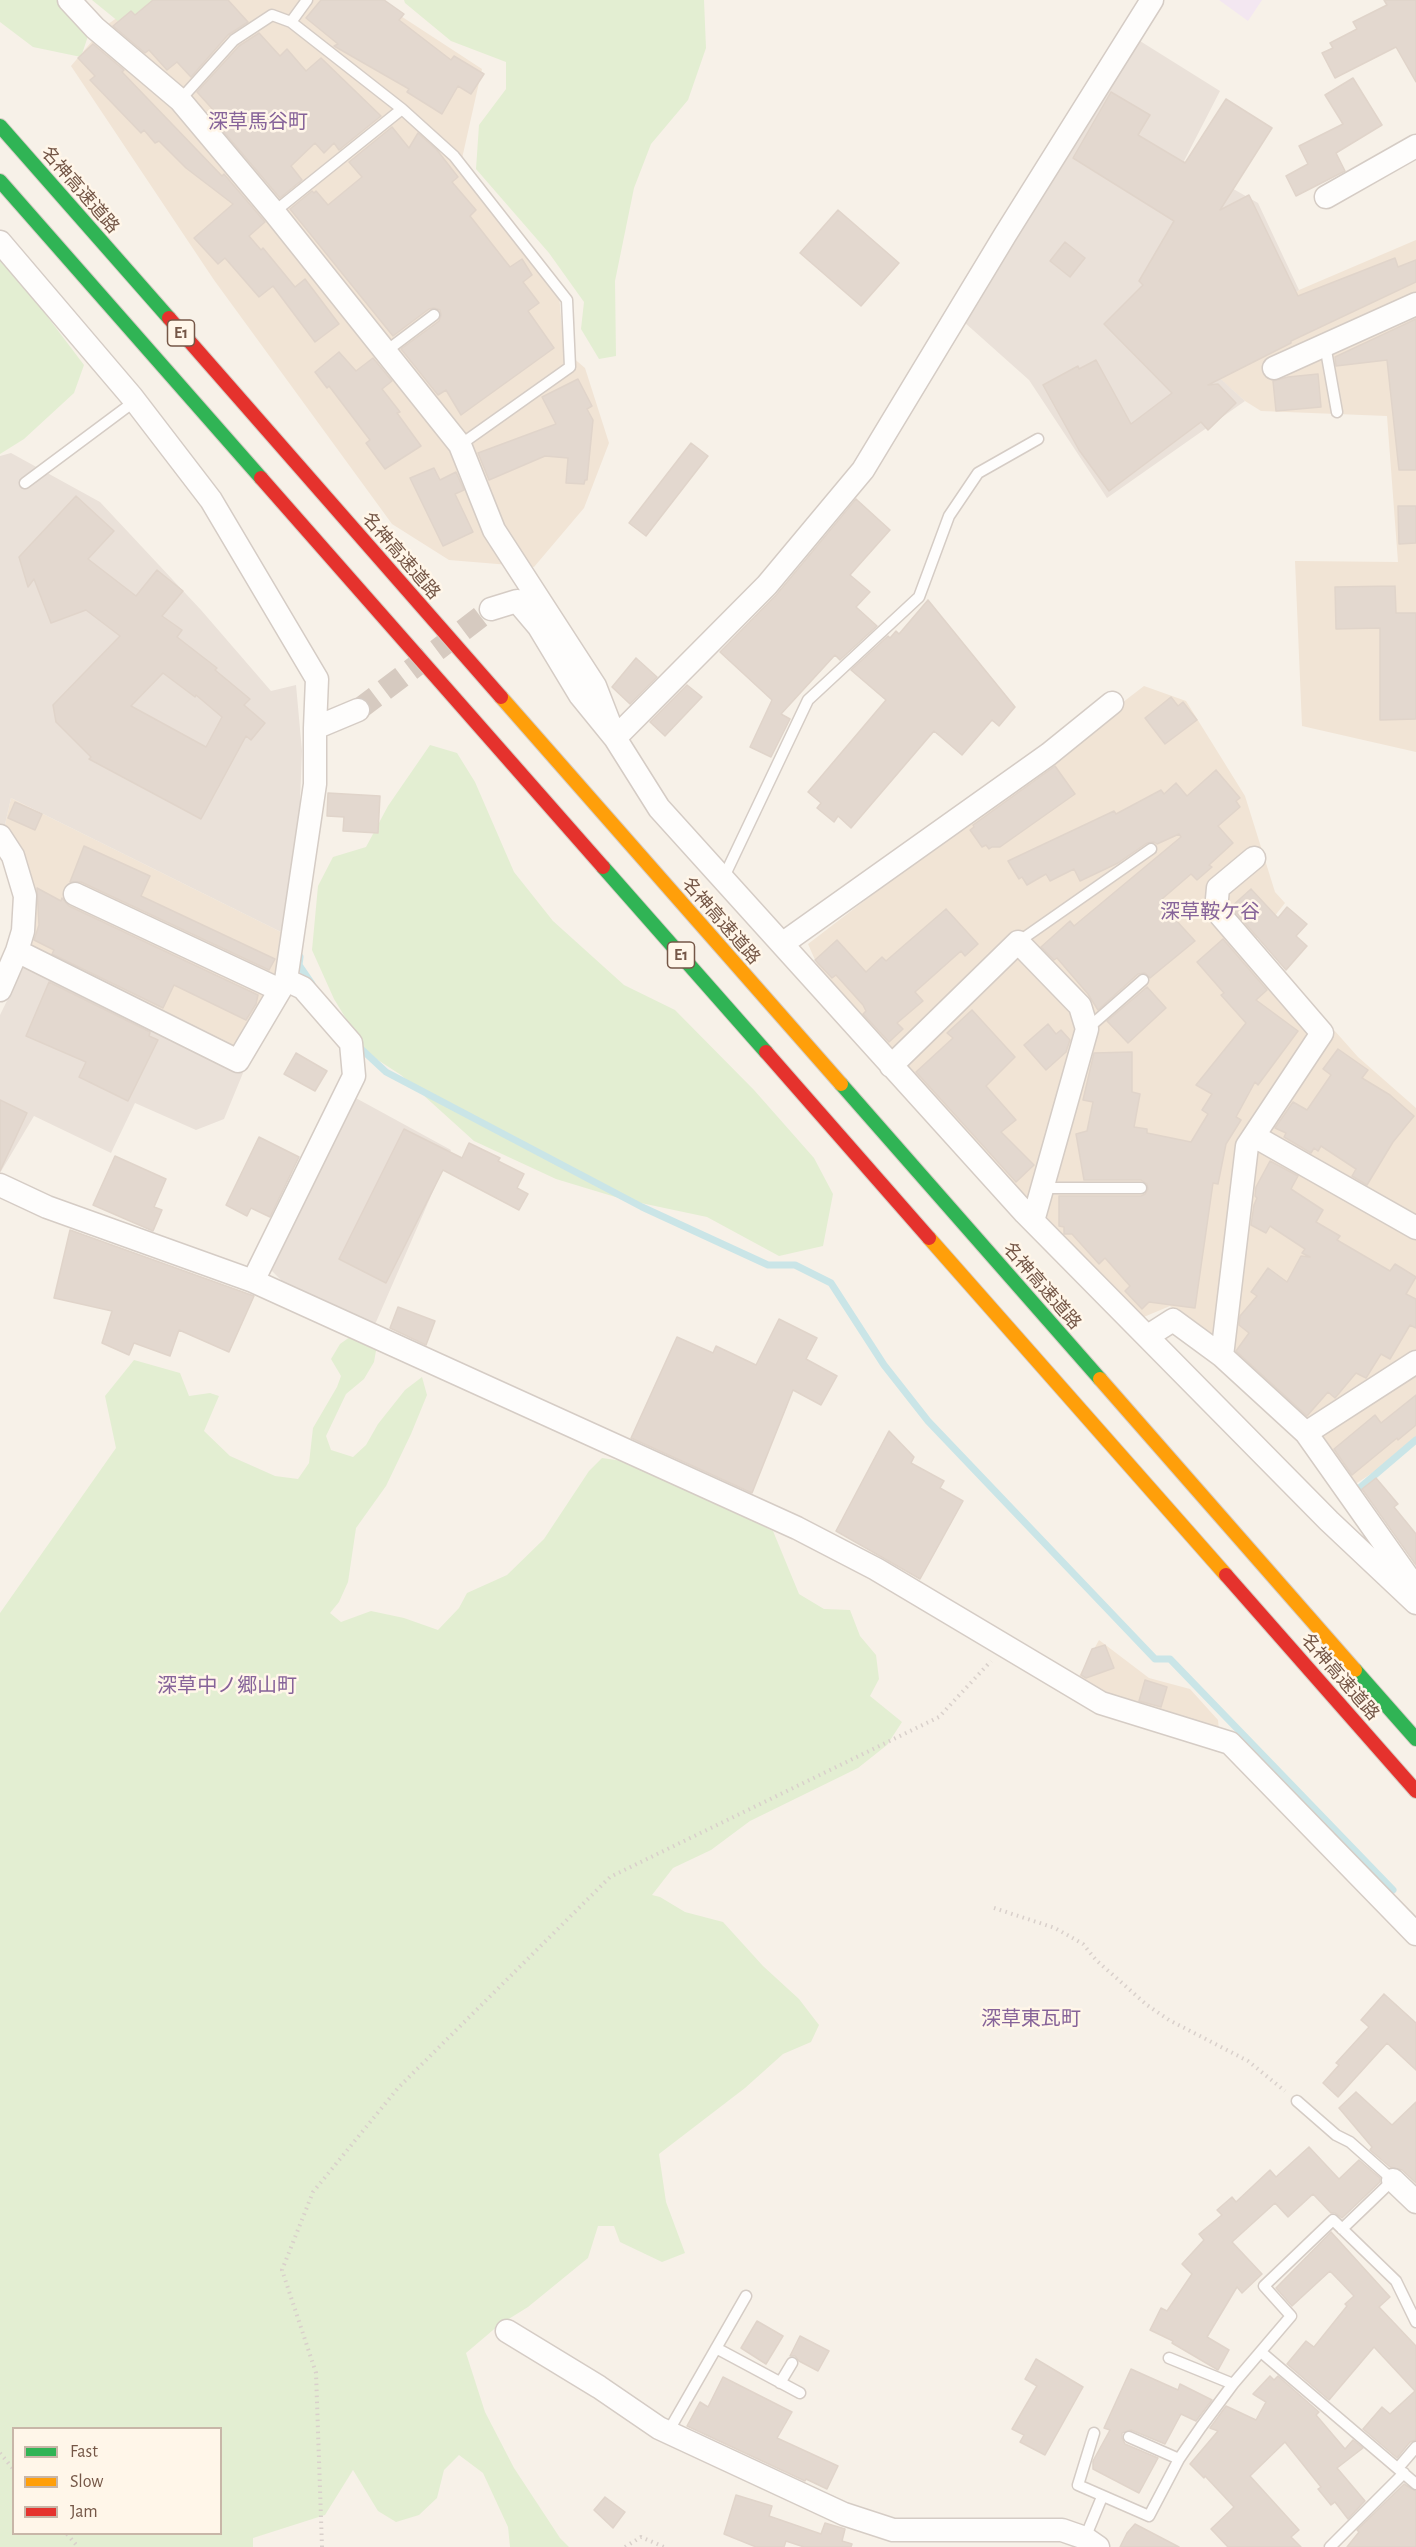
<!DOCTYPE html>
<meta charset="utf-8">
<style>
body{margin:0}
#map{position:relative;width:1416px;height:2547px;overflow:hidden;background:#f7f1e8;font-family:"Alegreya Sans",sans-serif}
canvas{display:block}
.legend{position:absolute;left:12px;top:2427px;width:210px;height:108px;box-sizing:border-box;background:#fff6e9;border:2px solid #c8b6a8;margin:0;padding:8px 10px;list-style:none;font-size:18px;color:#755747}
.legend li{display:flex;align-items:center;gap:12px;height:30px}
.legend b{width:30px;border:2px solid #c8b6a8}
</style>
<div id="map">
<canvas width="1416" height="2547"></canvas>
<ul class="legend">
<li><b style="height:8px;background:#30b455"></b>Fast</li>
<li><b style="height:8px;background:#ff9f0a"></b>Slow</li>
<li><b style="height:8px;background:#e5322d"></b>Jam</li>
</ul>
</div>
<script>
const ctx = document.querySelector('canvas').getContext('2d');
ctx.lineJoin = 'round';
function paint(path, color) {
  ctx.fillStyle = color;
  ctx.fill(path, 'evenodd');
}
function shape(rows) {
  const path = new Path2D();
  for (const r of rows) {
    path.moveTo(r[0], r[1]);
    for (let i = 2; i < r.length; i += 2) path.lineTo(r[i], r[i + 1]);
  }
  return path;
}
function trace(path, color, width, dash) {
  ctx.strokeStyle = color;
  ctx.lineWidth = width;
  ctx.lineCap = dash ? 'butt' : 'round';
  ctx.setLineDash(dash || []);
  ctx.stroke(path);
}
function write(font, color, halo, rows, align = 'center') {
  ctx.font = font + ' "Alegreya Sans","Noto Sans JP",sans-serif';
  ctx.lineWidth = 5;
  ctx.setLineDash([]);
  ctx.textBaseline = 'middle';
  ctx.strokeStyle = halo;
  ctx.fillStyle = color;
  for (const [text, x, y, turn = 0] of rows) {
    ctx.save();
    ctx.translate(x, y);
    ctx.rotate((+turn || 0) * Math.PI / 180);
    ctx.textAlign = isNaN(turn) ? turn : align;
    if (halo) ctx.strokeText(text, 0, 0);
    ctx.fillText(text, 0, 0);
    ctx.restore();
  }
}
paint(shape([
 [142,0,385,0,387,7,482,69,459,172,559,295,564,350,585,368,609,443,584,508,534,567,449,560,392,524,214,280,71,66,104,27],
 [1416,240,1416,752,1302,726,1295,561,1398,562,1387,416,1261,411,1245,401,1202,363,1299,290],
 [1144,686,1186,701,1245,796,1275,892,1285,903,1255,941,1358,1057,1416,1108,1416,1444,1354,1485,1266,1391,1170,1306,1139,1319,969,1141,819,969,808,944],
 [11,798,283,933,274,983,68,887,63,897,267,995,234,1056,23,949,3,833],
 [1099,1640,1149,1678,1190,1689,1218,1720,1219,1730,1105,1698,1078,1678]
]), '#f1e4d5');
paint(shape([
 [1140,41,1220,91,1184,161,1258,203,1299,290,1203,363,1245,401,1107,498,1029,380,964,322],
 [11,453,100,502,201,610,271,691,296,685,302,751,297,877,283,933,11,798,3,833,0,828,0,456],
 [25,964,140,1016,243,1073,224,1119,196,1130,135,1103,111,1153,34,1116,0,1173,0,1015],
 [354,1097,451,1150,373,1329,285,1284,267,1266]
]), '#eae1d9');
paint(shape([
 [1219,0,1262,0,1248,21]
]), '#f3e7f1');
paint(shape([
 [0,0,59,0,88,36,81,57,33,47,0,22],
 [92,0,176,0,119,22],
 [404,0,704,0,706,48,688,100,651,144,634,188,615,281,616,356,599,359,581,329,584,302,549,253,476,169,479,125,506,89,506,62,451,41,405,3],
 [0,260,22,283,84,365,74,393,24,439,0,454],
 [430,745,457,753,475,782,514,872,553,921,624,985,675,1010,754,1090,814,1158,833,1194,823,1246,779,1256,707,1217,622,1199,556,1179,474,1141,401,1075,367,1053,334,999,312,950,318,886,333,857,366,847,388,806],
 [354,1334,377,1345,374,1362,364,1379,346,1394,326,1436,331,1450,353,1457,366,1445,378,1424,405,1390,422,1377,427,1395,411,1434,386,1486,356,1528,348,1582,339,1602,330,1613,341,1622,371,1611,404,1618,438,1630,459,1608,467,1593,507,1575,544,1539,589,1471,602,1458,623,1461,666,1477,773,1531,799,1594,824,1609,850,1610,860,1636,876,1655,879,1679,870,1696,902,1722,887,1745,858,1768,750,1821,711,1850,673,1868,652,1895,660,1897,685,1912,723,1922,763,1966,799,1999,819,2025,811,2042,783,2054,745,2088,659,2154,666,2202,685,2253,662,2262,620,2242,614,2226,598,2226,588,2258,528,2307,499,2325,466,2353,485,2412,514,2468,560,2538,569,2547,510,2547,508,2527,483,2473,459,2455,444,2470,437,2498,419,2515,396,2522,378,2511,353,2470,325,2515,253,2538,253,2547,0,2547,0,1613,116,1448,105,1396,134,1360,180,1373,189,1396,210,1393,219,1396,204,1431,230,1456,275,1476,298,1479,309,1463,313,1428,337,1387,341,1376,331,1359,340,1344],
 [14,2428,220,2428,220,2534,14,2534]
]), '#e3eed2');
trace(shape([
 [300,957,299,965,312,984],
 [358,1046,386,1072,642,1207,768,1265,795,1265,831,1283,884,1365,928,1421,1155,1659,1170,1659,1393,1890],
 [1356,1491,1416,1440]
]), '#cae5e7', 7);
const building = shape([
 [153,0,228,0,248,22,228,35,191,77,177,62,167,70,149,50,145,53,113,26,131,11,135,15,153,0],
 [321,0,384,0,404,14,399,20,451,60,454,56,484,74,471,94,458,86,442,114,407,92,409,89,334,46,338,44,306,18,321,0],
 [1384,0,1416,0,1416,82,1396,47,1335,78,1322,53,1333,48,1330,43,1357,29,1353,22,1387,5,1384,0],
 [259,33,280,56,287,49,306,71,321,58,381,116,339,150,334,143,324,153,315,143,291,166,302,180,280,198,212,118,217,114,197,92,239,46,259,33],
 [93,44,124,70,122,72,222,176,224,174,265,222,249,236,261,250,263,248,295,287,305,279,339,324,315,342,273,286,259,297,225,258,218,264,194,238,233,204,186,168,159,141,155,143,144,130,141,133,90,80,95,76,78,58,93,44],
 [1353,78,1382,125,1336,153,1345,171,1296,196,1286,176,1308,164,1299,146,1343,124,1325,95,1353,78],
 [1111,92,1150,115,1138,135,1185,163,1226,99,1272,128,1220,210,1249,195,1298,296,1395,258,1398,267,1416,260,1416,282,1291,341,1291,343,1208,385,1218,384,1236,403,1208,430,1201,422,1109,491,1079,450,1043,385,1078,366,1079,369,1096,360,1131,424,1172,393,1104,324,1143,285,1139,281,1174,221,1073,158,1111,92],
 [392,127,409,148,418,133,437,150,458,177,452,182,476,210,470,216,510,267,522,259,532,275,523,282,539,303,528,311,554,348,461,415,446,390,438,395,401,349,439,321,441,315,440,310,434,308,429,309,393,336,290,209,312,191,314,193,316,191,328,205,362,177,349,162,392,127],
 [838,210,899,263,861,306,800,253,838,210],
 [1065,242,1085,258,1070,277,1050,261,1065,242],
 [1416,319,1416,470,1399,470,1387,360,1336,366,1335,357,1416,319],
 [339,352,356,371,373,358,392,381,382,389,400,412,397,413,421,446,385,469,366,443,370,440,329,386,327,388,315,372,339,352],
 [1318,374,1321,407,1276,411,1273,381,1288,377,1318,374],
 [578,379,592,406,587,409,593,420,587,480,585,480,584,484,566,483,568,458,545,456,489,480,478,453,556,424,542,397,578,379],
 [691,443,708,456,646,536,629,523,691,443],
 [434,468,440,480,456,472,464,490,455,494,473,532,443,546,410,478,434,468],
 [76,496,114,531,88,559,136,596,157,570,183,591,162,616,182,630,177,637,217,668,215,670,250,699,244,705,265,723,251,740,246,736,201,819,89,759,91,757,56,722,53,705,120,636,86,610,51,623,34,579,28,587,19,557,76,496],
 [163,673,195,697,196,695,222,717,206,747,131,706,163,673],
 [856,499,890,530,850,575,870,592,856,607,877,626,840,660,835,655,781,714,790,719,771,757,750,747,772,700,720,652,777,594,856,499],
 [1398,506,1416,506,1416,543,1399,544,1398,506],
 [1395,586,1396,613,1416,613,1416,719,1380,720,1380,628,1336,629,1335,587,1395,586],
 [928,600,1015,707,999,726,992,720,962,755,934,731,851,828,838,816,834,822,817,808,821,803,808,792,886,700,851,670,888,636,890,638,896,631,899,634,928,600],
 [636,658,657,677,630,704,612,687,636,658],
 [687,685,702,697,665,736,650,722,687,685],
 [1171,697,1178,706,1183,702,1197,720,1165,744,1145,718,1171,697],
 [1055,766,1075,794,1000,847,992,847,989,849,986,845,982,847,970,830,974,827,973,825,1055,766],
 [1216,770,1240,798,1236,801,1240,807,1218,826,1233,843,1209,865,1212,867,1197,880,1191,874,1162,899,1176,916,1174,918,1195,941,1150,978,1145,973,1138,974,1098,1010,1088,994,1057,958,1054,960,1041,947,1070,921,1074,926,1181,837,1179,834,1157,844,1154,842,1147,843,1118,863,1080,881,1074,869,1050,881,1046,874,1027,885,1022,877,1019,879,1008,861,1114,811,1116,814,1161,790,1164,794,1176,783,1187,796,1216,770],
 [328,793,380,796,378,833,343,831,344,817,327,816,328,793],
 [15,802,42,814,35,830,8,818,15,802],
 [84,846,150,876,141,896,275,959,269,970,81,882,70,882,84,846],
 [37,888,61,901,62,898,69,906,258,995,256,1004,246,1020,174,985,163,1008,52,954,54,950,34,940,39,925,37,888],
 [1251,889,1278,918,1287,907,1307,924,1296,936,1307,946,1286,970,1231,907,1251,889],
 [946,909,978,944,965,956,961,951,915,992,923,1001,897,1023,903,1029,889,1042,863,1014,866,1011,863,1005,836,975,832,978,815,960,837,940,866,972,882,957,886,961,946,909],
 [1223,939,1267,990,1256,1000,1298,1031,1258,1085,1255,1082,1236,1117,1241,1120,1226,1144,1218,1184,1213,1183,1195,1308,1149,1302,1142,1309,1125,1291,1130,1286,1105,1258,1099,1264,1072,1234,1064,1234,1064,1227,1059,1226,1059,1196,1141,1196,1145,1194,1148,1189,1147,1184,1141,1180,1084,1180,1076,1134,1087,1131,1093,1102,1083,1100,1094,1053,1132,1052,1132,1092,1140,1094,1134,1127,1147,1129,1147,1133,1191,1142,1208,1114,1202,1110,1212,1094,1196,1085,1246,1023,1221,995,1224,993,1197,962,1223,939],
 [49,982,150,1032,149,1036,158,1040,128,1101,79,1077,86,1062,26,1036,49,982],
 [1147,987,1166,1008,1128,1043,1107,1021,1147,987],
 [972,1010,1015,1057,986,1086,1016,1120,1001,1132,1034,1165,1016,1182,916,1072,953,1038,947,1033,972,1010],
 [1048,1024,1056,1034,1061,1030,1070,1040,1066,1052,1046,1070,1024,1045,1048,1024],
 [1338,1049,1368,1070,1362,1078,1390,1095,1414,1116,1393,1142,1367,1185,1352,1176,1356,1169,1321,1146,1318,1151,1314,1148,1311,1153,1284,1137,1286,1133,1275,1128,1293,1102,1307,1110,1331,1075,1323,1069,1338,1049],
 [296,1053,327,1071,315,1091,284,1074,296,1053],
 [0,1100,27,1113,0,1171,0,1100],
 [404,1129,462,1158,469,1143,500,1158,498,1161,524,1174,517,1188,528,1194,519,1210,443,1170,386,1283,339,1259,404,1129],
 [259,1137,299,1157,270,1217,251,1208,247,1216,226,1205,259,1137],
 [115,1156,166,1179,154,1207,162,1210,153,1231,93,1205,115,1156],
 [1270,1161,1298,1176,1291,1189,1323,1210,1316,1222,1340,1236,1337,1240,1390,1271,1395,1264,1416,1277,1406,1294,1416,1299,1416,1328,1410,1325,1390,1359,1381,1354,1366,1378,1356,1373,1335,1398,1328,1392,1307,1416,1236,1351,1249,1333,1239,1325,1240,1316,1257,1296,1251,1292,1268,1268,1287,1282,1301,1256,1310,1257,1302,1253,1305,1249,1270,1226,1266,1233,1251,1225,1254,1205,1257,1198,1255,1196,1256,1187,1270,1161],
 [70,1230,254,1296,229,1352,179,1330,170,1356,134,1343,129,1355,102,1343,112,1311,54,1298,70,1230],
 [398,1307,435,1321,426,1345,390,1328,398,1307],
 [779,1319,817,1338,806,1359,837,1376,821,1405,793,1390,752,1493,631,1438,677,1337,713,1353,716,1346,756,1365,779,1319],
 [1416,1395,1416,1425,1398,1440,1397,1438,1352,1475,1334,1449,1375,1415,1381,1423,1416,1395],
 [889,1431,914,1457,911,1463,944,1481,940,1488,963,1501,920,1579,836,1531,889,1431],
 [1376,1478,1398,1504,1394,1507,1416,1534,1416,1565,1362,1489,1376,1478],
 [1105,1645,1114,1668,1086,1678,1081,1675,1092,1649,1105,1645],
 [1145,1680,1167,1687,1161,1707,1139,1701,1145,1680],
 [1384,1994,1416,2023,1416,2070,1387,2043,1338,2097,1323,2083,1339,2065,1336,2063,1369,2027,1361,2020,1384,1994],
 [1356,2092,1392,2125,1416,2102,1416,2183,1402,2170,1390,2167,1370,2150,1372,2147,1339,2108,1356,2092],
 [1309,2147,1339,2179,1359,2160,1380,2178,1380,2182,1342,2218,1335,2213,1331,2213,1313,2194,1288,2217,1275,2203,1232,2242,1262,2274,1242,2293,1237,2287,1207,2337,1229,2350,1218,2370,1172,2343,1173,2341,1150,2330,1161,2308,1167,2311,1192,2274,1182,2264,1204,2240,1199,2234,1222,2215,1217,2210,1232,2197,1236,2202,1270,2170,1276,2177,1309,2147],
 [1331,2232,1390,2297,1379,2307,1416,2346,1416,2440,1410,2442,1397,2458,1363,2429,1382,2407,1390,2414,1415,2391,1374,2347,1329,2400,1287,2364,1306,2341,1314,2347,1347,2306,1345,2304,1354,2296,1330,2271,1292,2306,1276,2288,1331,2232],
 [757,2321,783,2336,766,2364,741,2348,757,2321],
 [800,2336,829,2351,818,2371,799,2361,795,2356,790,2356,800,2336],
 [1036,2359,1083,2387,1045,2455,1020,2442,1024,2435,1012,2429,1037,2386,1025,2379,1036,2359],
 [1131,2369,1178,2390,1180,2384,1212,2400,1196,2421,1181,2414,1165,2444,1131,2430,1122,2433,1122,2438,1125,2444,1158,2458,1139,2493,1093,2469,1093,2461,1110,2430,1104,2428,1131,2369],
 [1270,2376,1274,2380,1278,2376,1319,2412,1316,2415,1345,2449,1353,2440,1363,2448,1337,2468,1365,2501,1348,2519,1335,2502,1331,2505,1318,2489,1321,2487,1285,2442,1250,2476,1299,2530,1291,2537,1301,2547,1228,2547,1211,2529,1234,2507,1205,2476,1204,2478,1190,2464,1218,2431,1210,2428,1226,2406,1256,2420,1266,2402,1253,2394,1270,2376],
 [723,2377,792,2412,777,2438,838,2466,827,2489,806,2479,805,2481,687,2426,700,2402,708,2407,723,2377],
 [1404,2484,1416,2491,1416,2547,1347,2547,1359,2532,1357,2530,1404,2484],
 [736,2495,772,2506,769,2516,821,2534,825,2523,845,2529,842,2541,852,2544,851,2547,804,2547,786,2541,784,2547,756,2547,724,2534,736,2495],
 [605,2497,625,2512,613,2528,594,2510,605,2497],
 [1135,2524,1179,2547,1120,2547,1127,2533,1135,2524]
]);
paint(building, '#e3d8cf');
trace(building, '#e0d4ca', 1.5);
trace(shape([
 [358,710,491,609]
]), '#d6cac0', 22, [22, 11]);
const lane = shape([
 [291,22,307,0],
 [180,100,234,40,272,15,291,22,402,109,454,156,567,300,570,367,460,445],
 [274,212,402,109],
 [1325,345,1337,412],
 [385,352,434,315],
 [25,483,135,401],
 [723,879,808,700,919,597,949,516,978,473,1038,439],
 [1018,942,1151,849],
 [1087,1029,1143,980],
 [1042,1188,1141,1188],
 [1297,2101,1336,2135,1350,2142,1393,2180,1342,2229],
 [716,2348,800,2393],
 [1261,2352,1416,2484],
 [1169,2358,1233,2384],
 [780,2383,792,2363],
 [668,2432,746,2296],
 [1094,2433,1078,2485,1149,2516,1179,2459,1201,2427,1233,2384,1291,2316,1264,2286,1333,2220,1396,2281,1416,2322],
 [1129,2437,1179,2459],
 [1398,2468,1416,2447],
 [1085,2538,1102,2497],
 [1330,2547,1404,2473]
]);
const street = shape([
 [69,0,95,28,180,100,274,212,460,445,494,530,595,686,609,722],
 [1326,197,1416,146],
 [0,242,132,397,211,500,317,679,315,728,358,710],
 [1274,368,1416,304],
 [491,609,517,601,539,627,580,695,615,738,659,808,1025,1213,1329,1521,1416,1603],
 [615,738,767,585,863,470,1005,235,1152,0],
 [0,836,13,856,25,896,23,931,17,951,0,990],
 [75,894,280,990],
 [782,944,1049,754,1112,703],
 [17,951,238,1061,286,980],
 [891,1066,1018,942,1080,1006,1087,1029,1033,1221],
 [1254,1136,1416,1228],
 [0,1185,47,1207,253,1281,797,1528,876,1569,1101,1703,1230,1743,1416,1934],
 [253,1281,354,1076,351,1043,303,988,286,980,315,784,315,728],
 [1148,1336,1173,1320,1222,1356,1306,1433,1412,1583,1416,1596],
 [1222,1356,1247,1146,1322,1033,1216,910,1218,888,1254,858],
 [1306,1433,1416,1362],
 [1393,2180,1416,2202],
 [507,2331,599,2387,659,2428,844,2514,893,2530,1062,2530,1085,2538,1098,2547]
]);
const fast = shape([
 [0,126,169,318],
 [0,181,261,478],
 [603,867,766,1052],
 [841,1084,1100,1379],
 [1355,1670,1416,1739]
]);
const slow = shape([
 [501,697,841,1084],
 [929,1238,1226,1575],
 [1100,1379,1355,1670]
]);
const jam = shape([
 [169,318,501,697],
 [261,478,603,867],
 [766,1052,929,1238],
 [1226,1575,1416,1791]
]);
trace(lane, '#d5ccc5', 13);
trace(street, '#d5ccc5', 25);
trace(fast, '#d5ccc4', 16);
trace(slow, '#d5ccc4', 16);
trace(jam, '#d5ccc4', 16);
trace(shape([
 [994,1908,1055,1928,1083,1944,1096,1960,1147,2005,1169,2020,1248,2061,1285,2091],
 [0,2453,14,2470],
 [67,2534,78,2547],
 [322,2547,316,2373,282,2270,313,2192,398,2088,610,1877,939,1717,991,1661],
 [625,2547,641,2537,664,2547]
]), '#d9d0cb', 4, [1.5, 4.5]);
trace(lane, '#fefdfc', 10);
trace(street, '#fefdfc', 22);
trace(fast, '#30b455', 14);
trace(slow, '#ff9f0a', 14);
trace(jam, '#e5322d', 14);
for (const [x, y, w] of [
 [181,333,27],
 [681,955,27]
]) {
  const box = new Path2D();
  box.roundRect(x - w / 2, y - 13, w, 26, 4.5);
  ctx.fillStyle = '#fff6e9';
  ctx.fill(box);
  trace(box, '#755747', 1.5);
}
write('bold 16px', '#755747', null, [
 ["E1",181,333],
 ["E1",681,955]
]);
write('18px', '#755747', '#fff6e9', [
 ["名神高速道路",80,190,49],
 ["名神高速道路",401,556,49],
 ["名神高速道路",721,921,49],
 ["名神高速道路",1042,1286,49],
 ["名神高速道路",1340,1677,49]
]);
write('20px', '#866399', '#fff6e9', [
 ["深草馬谷町",258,122],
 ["深草鞍ケ谷",1210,912],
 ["深草中ノ郷山町",227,1686],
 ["深草東瓦町",1031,2019]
]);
</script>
